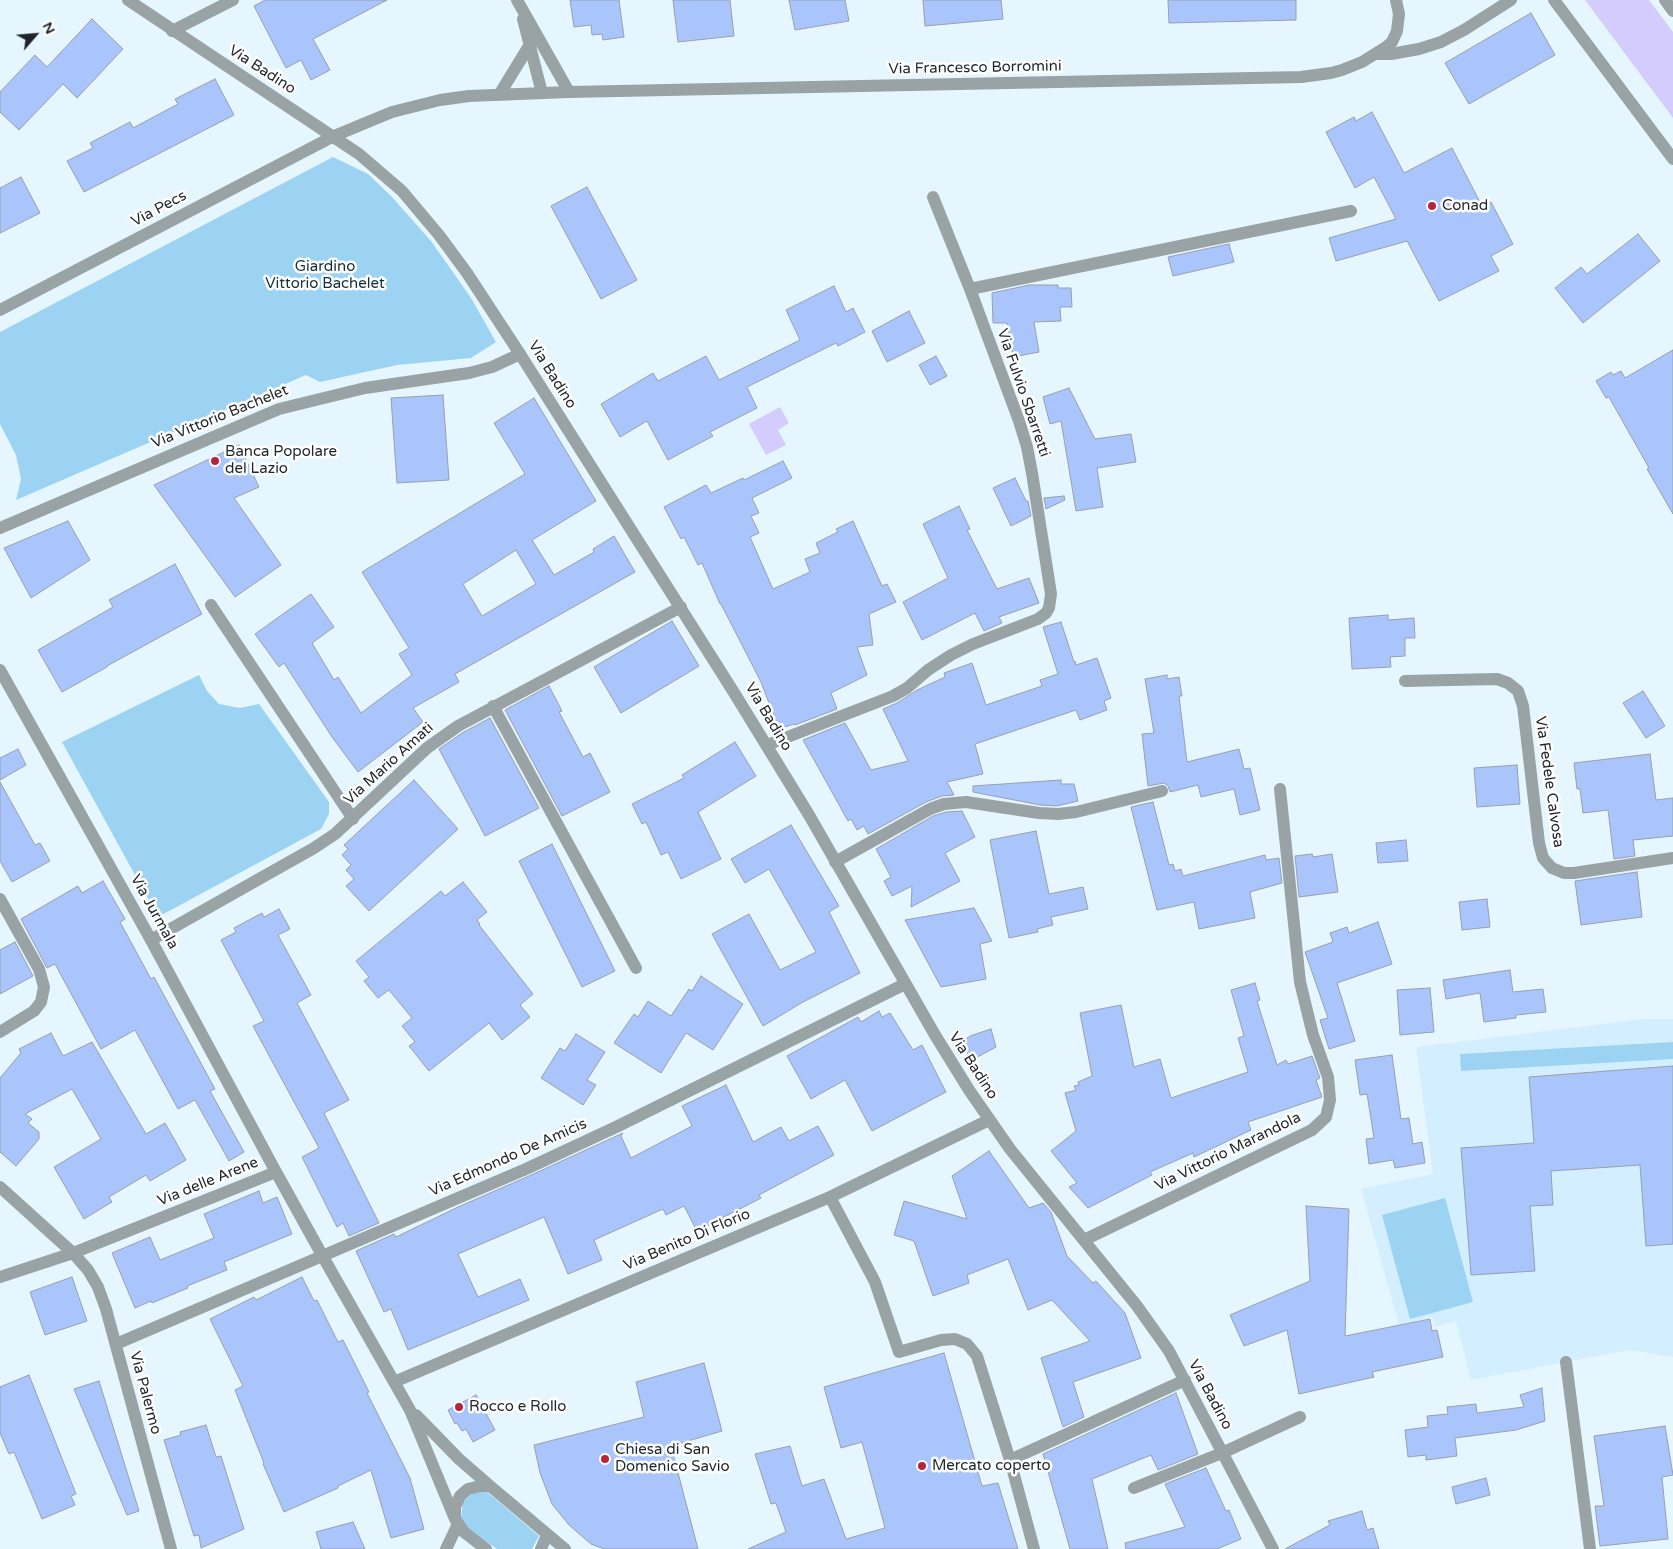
<!DOCTYPE html>
<style>
body{margin:0}
#map{position:relative;width:1673px;height:1549px;overflow:hidden;background:#e6f6ff;font-family:"Varela Round",sans-serif}
canvas{display:block}
.north{position:absolute;left:10px;top:10px;width:50px;height:50px;-webkit-text-stroke:4px #fff;paint-order:stroke;rotate:63deg;font-size:14px;font-weight:700;line-height:20px;text-align:center;color:#1e2529}
.north::after{content:'';display:block;margin:auto;width:18px;height:22px;background:#1e2529;clip-path:polygon(50% 0,100% 100%,50% 72%,0 100%)}
</style>
<div id="map">
<canvas width="1673" height="1549"></canvas>
<div class="north">N</div>
</div>
<script>
const ctx = document.querySelector('canvas').getContext('2d');
ctx.lineJoin = 'round';
function paint(path, color) {
  ctx.fillStyle = color;
  ctx.fill(path, 'evenodd');
}
function shape(rows) {
  const path = new Path2D();
  for (const r of rows) {
    path.moveTo(r[0], r[1]);
    for (let i = 2; i < r.length; i += 2) path.lineTo(r[i], r[i + 1]);
  }
  return path;
}
function trace(path, color, width, dash) {
  ctx.strokeStyle = color;
  ctx.lineWidth = width;
  ctx.lineCap = dash ? 'butt' : 'round';
  ctx.setLineDash(dash || []);
  ctx.stroke(path);
}
function write(font, color, halo, rows, align = 'center') {
  ctx.font = font + ' "Varela Round",sans-serif';
  ctx.lineWidth = 5;
  ctx.setLineDash([]);
  ctx.textBaseline = 'middle';
  ctx.strokeStyle = halo;
  ctx.fillStyle = color;
  for (const [text, x, y, turn = 0] of rows) {
    ctx.save();
    ctx.translate(x, y);
    ctx.rotate((+turn || 0) * Math.PI / 180);
    ctx.textAlign = isNaN(turn) ? turn : align;
    if (halo) ctx.strokeText(text, 0, 0);
    ctx.fillText(text, 0, 0);
    ctx.restore();
  }
}
paint(shape([
 [1643,1019,1673,1019,1673,1357,1629,1350,1471,1380,1456,1321,1436,1327,1432,1317,1399,1325,1361,1189,1433,1174,1416,1047]
]), '#d3eefe');
paint(shape([
 [333,157,368,174,391,196,431,241,471,298,496,342,471,358,397,365,320,382,306,375,16,500,21,479,16,455,0,424,0,332],
 [199,675,207,691,219,704,240,708,259,704,329,802,329,814,321,829,158,917,62,742],
 [1673,1042,1673,1059,1461,1071,1460,1054],
 [1445,1198,1473,1302,1410,1319,1382,1215],
 [474,1492,487,1492,539,1536,532,1549,497,1549,469,1529,461,1518,463,1502]
]), '#9cd3f3');
paint(shape([
 [1585,0,1649,0,1673,32,1673,118],
 [780,407,789,423,778,430,786,445,766,455,749,424]
]), '#d4ccfc');
const building = shape([
 [265,0,387,0,313,39,330,70,311,80,301,60,286,68,254,6,265,0],
 [570,0,619,0,624,37,603,40,602,34,592,35,591,25,574,27,570,0],
 [673,0,730,0,734,36,678,42,673,0],
 [789,0,845,0,849,21,795,30,789,0],
 [923,0,1001,0,1003,19,925,26,923,0],
 [1168,0,1296,0,1296,20,1169,23,1168,0],
 [1531,13,1555,55,1469,104,1445,63,1531,13],
 [92,19,123,49,77,98,63,84,19,130,0,112,0,92,35,55,47,67,92,19],
 [215,79,234,115,84,192,67,161,93,148,90,143,130,122,133,128,178,104,175,99,215,79],
 [1372,112,1404,173,1452,148,1482,206,1491,202,1513,244,1491,256,1499,271,1439,301,1407,241,1336,261,1329,238,1396,219,1374,177,1355,188,1326,132,1354,117,1356,121,1372,112],
 [21,177,40,213,0,233,0,188,21,177],
 [587,187,637,280,601,299,551,206,587,187],
 [1638,234,1660,261,1583,323,1555,288,1581,267,1587,274,1638,234],
 [1229,244,1234,262,1173,276,1168,257,1229,244],
 [1029,285,1058,285,1058,288,1071,288,1072,307,1060,307,1061,321,1034,322,1039,352,1013,357,1007,323,993,323,992,293,1029,285],
 [834,286,846,312,853,308,865,332,838,346,836,343,747,387,757,408,710,432,713,436,668,460,647,421,620,437,601,404,653,373,658,381,706,356,719,380,800,340,786,310,834,286],
 [909,311,925,343,887,362,872,331,909,311],
 [1673,350,1673,514,1647,469,1649,468,1609,397,1606,398,1596,381,1611,372,1613,375,1621,371,1625,378,1673,350],
 [936,356,947,376,930,385,919,365,936,356],
 [1069,388,1095,439,1131,434,1136,462,1097,468,1103,507,1076,511,1061,421,1050,424,1043,397,1069,388],
 [443,395,449,480,397,483,391,398,443,395],
 [534,398,596,501,532,540,554,575,594,552,593,549,614,536,635,572,455,674,459,682,413,708,423,722,358,772,332,737,284,663,279,667,255,634,311,594,334,627,312,643,334,680,338,677,361,713,412,675,399,654,409,648,362,572,525,474,494,423,534,398],
 [516,550,536,584,482,616,463,584,516,550],
 [239,445,259,487,234,498,281,565,235,597,154,485,239,445],
 [783,461,792,478,752,498,759,513,751,516,759,533,750,537,773,589,810,572,805,559,820,553,816,543,838,532,836,529,853,521,882,586,887,584,896,602,869,614,873,645,857,647,867,675,831,693,837,709,795,725,794,724,779,729,761,682,721,604,720,604,702,563,698,565,684,537,681,539,664,507,706,485,711,493,743,478,744,480,783,461],
 [1015,478,1026,501,1028,501,1031,516,1011,526,993,488,1015,478],
 [1064,496,1065,500,1046,509,1044,498,1064,496],
 [959,506,970,529,967,530,997,589,1029,578,1039,603,999,617,1002,623,984,631,975,613,922,640,903,602,948,578,923,524,959,506],
 [68,521,90,560,31,598,4,548,68,521],
 [175,564,202,614,107,666,107,667,62,692,38,650,113,607,109,600,175,564],
 [1388,615,1388,620,1414,618,1415,638,1405,638,1405,656,1390,657,1391,667,1352,669,1349,618,1388,615],
 [672,621,699,666,621,713,594,667,672,621],
 [1061,622,1074,662,1075,661,1076,665,1097,658,1111,698,1104,701,1107,710,1080,720,1076,710,975,744,983,774,947,782,954,795,942,796,926,802,868,834,864,826,857,830,851,819,848,821,803,740,845,723,871,770,908,761,883,709,897,703,917,690,945,677,944,673,972,663,986,705,1042,686,1040,680,1058,674,1043,627,1061,622],
 [1167,675,1167,679,1179,677,1182,696,1179,696,1187,762,1239,749,1244,769,1250,768,1260,810,1240,815,1234,789,1201,797,1198,785,1170,792,1168,786,1164,783,1148,786,1142,734,1154,733,1145,679,1167,675],
 [549,686,562,711,559,712,583,757,590,753,610,792,562,816,505,710,549,686],
 [1643,691,1665,726,1646,738,1623,703,1643,691],
 [490,718,539,808,485,836,439,749,462,733,490,718],
 [735,742,756,776,698,812,721,859,681,879,668,852,661,855,646,822,642,824,632,804,684,778,682,775,735,742],
 [18,749,26,765,0,780,0,758,18,749],
 [1650,754,1656,800,1673,798,1673,836,1633,840,1635,856,1614,859,1608,810,1583,813,1580,789,1577,789,1574,763,1650,754],
 [1517,765,1520,804,1477,807,1474,768,1517,765],
 [414,780,458,829,369,911,346,886,354,879,346,870,351,865,342,855,348,849,344,845,414,780],
 [1061,780,1061,784,1074,784,1078,801,1057,806,1040,805,973,792,973,786,1061,780],
 [0,782,35,845,40,843,50,861,12,882,0,861,0,782],
 [1153,802,1169,865,1173,864,1175,871,1181,869,1183,876,1265,855,1266,860,1279,858,1282,883,1250,892,1255,918,1199,929,1194,902,1157,910,1131,807,1153,802],
 [962,811,975,837,945,853,960,881,911,907,912,886,892,896,884,881,891,877,876,849,933,816,946,812,962,811],
 [791,825,839,906,829,912,860,973,803,1002,763,1026,712,934,749,914,780,970,816,952,769,869,745,883,731,859,791,825],
 [1036,831,1049,894,1083,887,1088,909,1051,917,1053,925,1037,929,1038,932,1009,938,990,840,1036,831],
 [1406,840,1408,861,1378,863,1376,843,1406,840],
 [552,844,615,971,582,987,519,861,552,844],
 [1312,854,1313,857,1332,854,1338,892,1299,897,1295,856,1312,854],
 [1637,872,1642,917,1581,925,1575,881,1637,872],
 [103,881,125,919,120,922,151,979,154,977,215,1089,210,1091,244,1152,229,1161,195,1100,178,1109,135,1030,101,1049,55,964,47,968,21,919,78,886,82,893,103,881],
 [463,882,487,912,477,920,480,924,479,925,533,994,520,1005,530,1017,502,1040,489,1023,429,1071,409,1046,415,1042,402,1026,412,1018,389,990,378,998,364,981,369,977,356,961,441,891,445,896,463,882],
 [1487,899,1490,927,1462,930,1459,902,1487,899],
 [974,908,992,941,980,944,986,979,941,987,905,920,974,908],
 [279,909,290,929,278,935,311,995,297,1003,349,1100,324,1113,379,1223,349,1236,343,1223,337,1227,302,1157,319,1148,253,1026,264,1021,221,940,236,932,234,928,262,913,264,917,279,909],
 [1378,922,1392,964,1337,983,1355,1041,1329,1049,1320,1020,1328,1018,1305,952,1333,942,1330,933,1347,927,1349,933,1378,922],
 [15,942,33,976,0,994,0,950,15,942],
 [1510,970,1513,992,1543,989,1546,1012,1516,1015,1516,1018,1484,1022,1480,993,1446,999,1443,980,1510,970],
 [701,976,743,1004,713,1050,686,1033,661,1073,614,1043,634,1014,638,1017,648,1001,671,1016,689,989,692,991,701,976],
 [1255,983,1260,1000,1257,1001,1277,1065,1286,1060,1288,1064,1312,1056,1320,1078,1316,1080,1322,1097,1248,1122,1251,1130,1194,1157,1193,1153,1150,1172,1152,1175,1088,1208,1069,1187,1077,1183,1051,1151,1076,1131,1065,1093,1076,1090,1074,1086,1079,1085,1078,1082,1092,1076,1080,1013,1121,1005,1134,1067,1160,1059,1171,1098,1248,1072,1238,1038,1244,1036,1231,990,1255,983],
 [1430,988,1434,1032,1400,1035,1397,990,1430,988],
 [879,1011,882,1017,890,1013,913,1050,922,1045,946,1092,872,1131,845,1080,811,1099,787,1056,858,1017,861,1022,879,1011],
 [991,1029,996,1047,972,1060,961,1043,970,1036,991,1029],
 [51,1033,63,1056,92,1042,146,1134,165,1123,186,1160,150,1181,146,1175,109,1197,112,1202,84,1219,54,1167,101,1139,72,1089,25,1114,32,1119,28,1123,39,1132,39,1139,16,1166,0,1152,0,1078,21,1053,19,1049,51,1033],
 [576,1034,605,1052,587,1080,596,1085,583,1105,541,1078,560,1048,565,1051,576,1034],
 [1392,1055,1401,1119,1409,1118,1413,1144,1422,1142,1425,1163,1395,1168,1393,1160,1369,1164,1366,1139,1374,1138,1367,1094,1360,1095,1355,1060,1392,1055],
 [1673,1066,1673,1244,1646,1246,1640,1165,1551,1171,1553,1205,1530,1206,1535,1271,1471,1275,1461,1148,1534,1143,1529,1077,1673,1066],
 [726,1085,753,1142,781,1127,789,1141,818,1126,834,1155,759,1195,761,1198,697,1231,684,1206,666,1215,663,1209,594,1240,602,1260,568,1274,544,1217,458,1254,478,1297,520,1279,529,1300,408,1350,391,1309,384,1312,356,1251,394,1234,396,1237,458,1207,529,1176,623,1133,621,1136,631,1158,692,1126,682,1106,726,1085],
 [989,1151,1029,1208,1043,1203,1051,1212,1067,1256,1093,1283,1096,1281,1125,1313,1141,1358,1073,1382,1084,1417,1063,1427,1041,1358,1090,1341,1052,1300,1028,1310,1008,1259,967,1275,969,1283,933,1296,914,1241,894,1235,904,1201,967,1219,952,1176,989,1151],
 [259,1191,263,1203,277,1197,292,1234,224,1262,227,1270,187,1286,188,1288,152,1303,151,1301,135,1308,112,1253,150,1237,160,1260,214,1238,204,1214,259,1191],
 [1306,1206,1349,1209,1345,1336,1430,1319,1432,1331,1437,1330,1443,1357,1372,1372,1374,1377,1299,1394,1287,1330,1244,1346,1230,1315,1310,1281,1306,1206],
 [72,1277,87,1321,45,1335,30,1292,72,1277],
 [302,1277,314,1301,317,1300,338,1342,343,1340,369,1392,367,1393,410,1478,424,1529,391,1538,371,1470,338,1486,338,1488,284,1512,263,1464,264,1463,235,1390,243,1386,210,1319,254,1297,256,1300,302,1277],
 [944,1353,982,1486,998,1483,1018,1549,748,1549,786,1532,776,1503,771,1504,755,1454,790,1446,802,1486,824,1479,846,1539,885,1528,862,1442,841,1448,824,1387,944,1353],
 [704,1363,722,1431,671,1446,698,1549,604,1549,591,1544,569,1525,552,1504,540,1473,534,1445,644,1417,636,1382,704,1363],
 [29,1375,76,1494,71,1496,75,1505,42,1519,14,1452,9,1454,0,1433,0,1387,29,1375],
 [99,1381,139,1511,127,1515,74,1389,99,1381],
 [1542,1388,1545,1421,1516,1430,1455,1438,1457,1456,1426,1460,1426,1455,1408,1457,1405,1430,1428,1427,1427,1416,1448,1414,1447,1407,1476,1404,1477,1413,1524,1407,1520,1395,1542,1388],
 [1176,1393,1198,1454,1158,1470,1151,1455,1092,1479,1108,1549,1070,1549,1043,1454,1176,1393],
 [476,1395,495,1430,473,1442,466,1429,462,1431,457,1423,455,1424,448,1410,476,1395],
 [206,1425,216,1457,221,1456,244,1529,201,1548,199,1535,194,1536,164,1440,181,1435,180,1432,206,1425],
 [1665,1426,1673,1475,1662,1477,1668,1539,1600,1546,1595,1506,1604,1506,1594,1436,1665,1426],
 [1206,1468,1226,1511,1229,1510,1241,1539,1217,1549,1126,1549,1125,1543,1185,1527,1165,1484,1206,1468],
 [1486,1478,1490,1495,1456,1504,1452,1487,1486,1478],
 [1362,1511,1367,1530,1373,1528,1379,1549,1285,1549,1330,1525,1328,1521,1362,1511],
 [353,1522,365,1549,321,1549,316,1532,353,1522]
]);
paint(building, '#a9c5fb');
trace(building, '#979fb0', 1);
trace(shape([
 [517,0,569,92],
 [1554,0,1673,159],
 [1665,0,1673,11],
 [523,19,542,93],
 [172,31,233,0],
 [1377,54,1391,54,1419,49,1441,42,1464,30,1511,0],
 [499,95,529,46],
 [933,197,970,289],
 [0,310,334,136,392,112,440,100,469,96,569,92,1301,77,1331,73,1342,70,1362,62,1386,47,1392,42,1397,31,1399,14,1396,0],
 [0,528,279,409,365,388,469,373,492,367,520,354],
 [211,605,353,819],
 [0,670,151,940,276,1172],
 [1405,681,1497,679,1508,683,1518,691,1523,706,1539,843,1543,858,1552,868,1564,873,1574,873,1673,858],
 [493,706,636,968],
 [767,745,893,696,907,688,928,670,951,655,973,644,1038,619,1046,613,1049,608,1051,594,1032,473,1027,447,1019,421,970,289,1351,211],
 [835,862,930,809,944,804,966,802,1039,813,1058,814,1076,812,1162,791],
 [0,899,39,969,44,987,41,1002,34,1011,0,1032],
 [151,940,314,848,335,834,427,748,458,726,681,607],
 [0,1187,73,1253,88,1270,98,1287,106,1309,171,1549],
 [830,1197,875,1282,899,1352,941,1340,955,1339,967,1344,977,1356,1010,1460,1034,1549],
 [1084,1240,1312,1130,1326,1117,1330,1100,1328,1077,1313,1035,1300,982,1280,789],
 [0,1277,73,1253,276,1172,322,1255,410,1410,455,1519],
 [116,1344,526,1169,616,1127,905,984],
 [1566,1362,1590,1549],
 [394,1382,830,1197,989,1120],
 [416,1415,459,1459,490,1486],
 [1010,1460,1185,1380],
 [1134,1488,1222,1453,1300,1417],
 [446,1549,458,1524],
 [486,1549,464,1532,455,1519,455,1507,460,1496,468,1489,480,1486,490,1486,565,1549],
 [541,1549,547,1535]
]), '#99a3a5', 12);
trace(shape([
 [128,0,359,154,402,191,439,235,467,273,520,354,733,691,809,815,935,1035,969,1090,1010,1149,1137,1306,1169,1351,1273,1549]
]), '#99a3a5', 12);
for (const [x, y, r, color] of [
 [1432,206,5,"#b6243a"],
 [215,461,5,"#b6243a"],
 [459,1407,5,"#b6243a"],
 [605,1459,5,"#b6243a"],
 [922,1466,5,"#b6243a"]
]) {
  const dot = new Path2D();
  dot.arc(x, y, r, 0, 2 * Math.PI);
  ctx.fillStyle = color;
  ctx.fill(dot);
  trace(dot, '#fff', 2);
}
write('15px', '#1e2529', '#fff', [
 ["Via Francesco Borromini",975,68,-1],
 ["Via Badino",262,70,33],
 ["Via Pecs",159,209,-28],
 ["Via Badino",552,375,58],
 ["Via Fulvio Sbarretti",1023,393,71],
 ["Via Vittorio Bachelet",220,417,-22],
 ["Via Badino",768,717,59],
 ["Via Mario Amati",389,764,-42],
 ["Via Fedele Calvosa",1549,782,82],
 ["Via Jurmala",154,912,61],
 ["Via Badino",973,1066,57],
 ["Via Vittorio Marandola",1228,1152,-26],
 ["Via Edmondo De Amicis",508,1158,-24],
 ["Via delle Arene",208,1182,-22],
 ["Via Benito Di Florio",687,1240,-23],
 ["Via Palermo",145,1393,75],
 ["Via Badino",1210,1395,62]
]);
write('15px', '#1e2529', '#fff', [
 ["Conad",1442,206],
 ["Banca Popolare",225,452],
 ["del Lazio",225,469],
 ["Rocco e Rollo",469,1407],
 ["Chiesa di San",615,1450],
 ["Domenico Savio",615,1467],
 ["Mercato coperto",932,1466]
], 'left');
write('15px', '#122f3f', '#fff', [
 ["Giardino",325,267],
 ["Vittorio Bachelet",325,284]
]);
</script>
